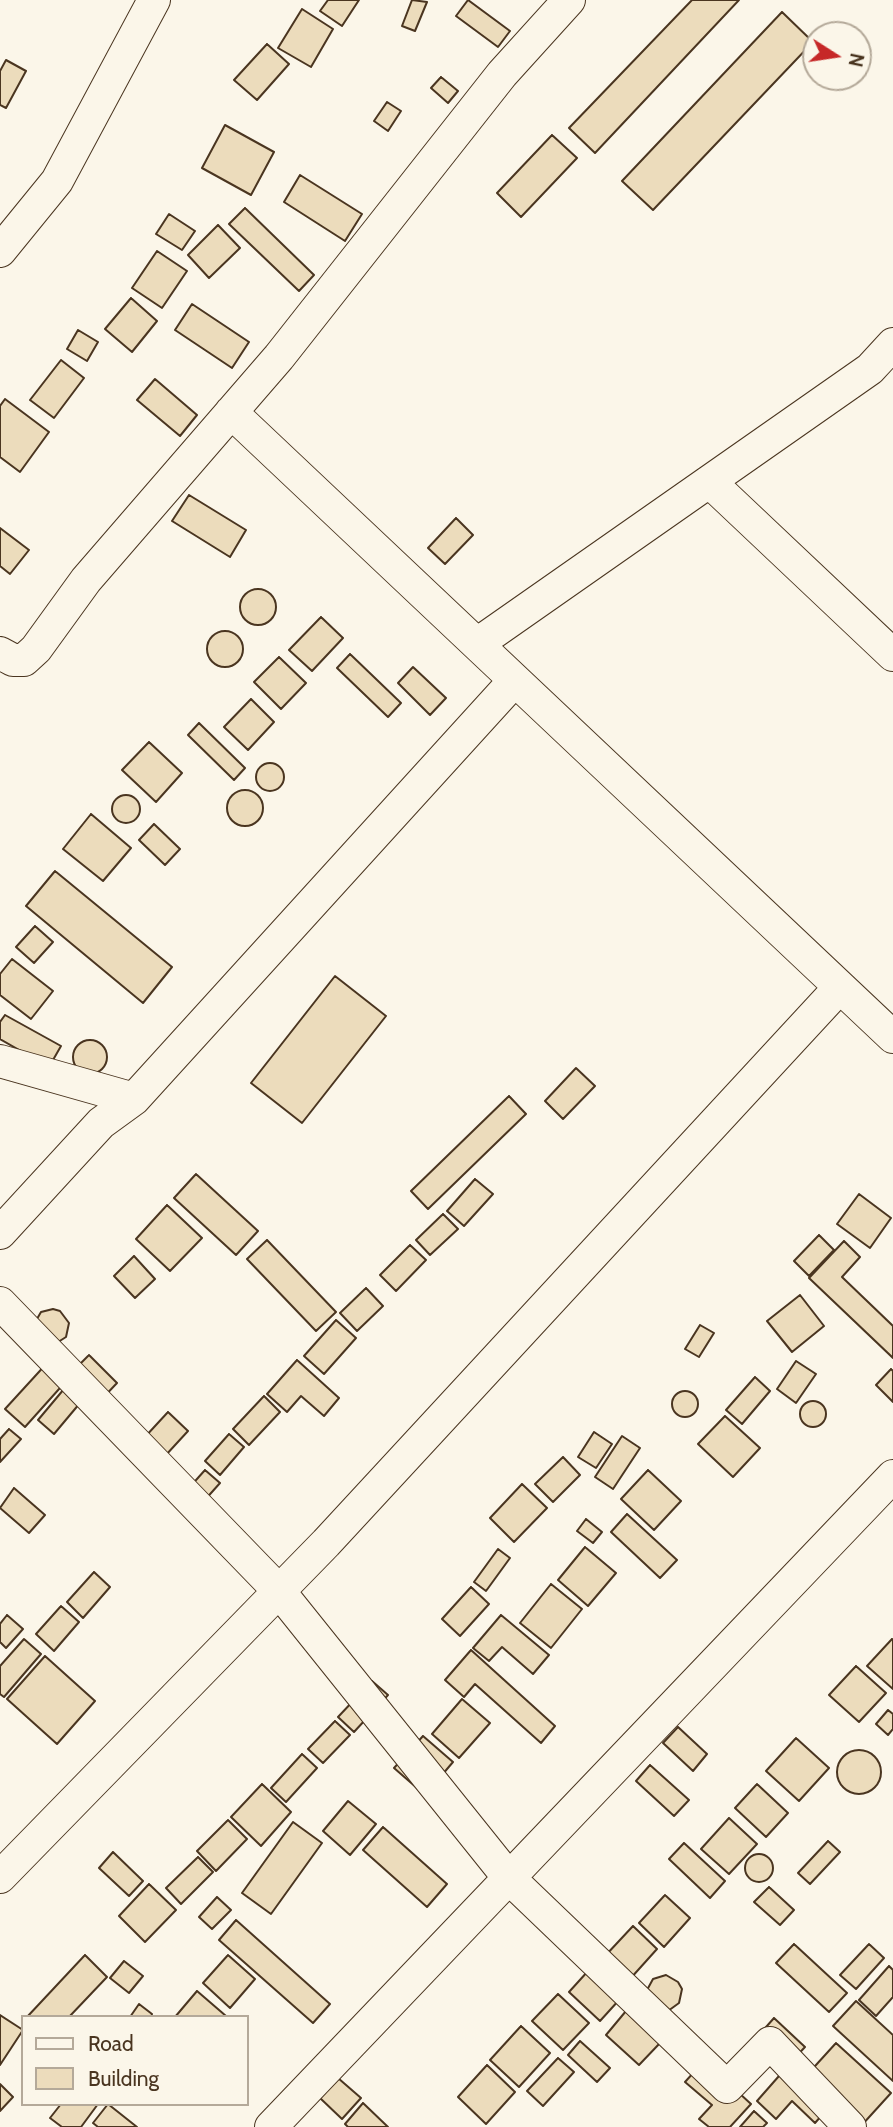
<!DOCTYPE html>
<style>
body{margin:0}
#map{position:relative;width:893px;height:2127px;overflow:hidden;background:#fbf6e9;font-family:Cabin,sans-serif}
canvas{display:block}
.legend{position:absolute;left:21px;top:2015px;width:228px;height:91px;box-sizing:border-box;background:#fbf6e9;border:2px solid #b4a999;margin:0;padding:9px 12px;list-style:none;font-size:21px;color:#4a3520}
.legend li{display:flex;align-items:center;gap:14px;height:35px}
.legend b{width:35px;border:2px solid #b4a999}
.north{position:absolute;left:802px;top:21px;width:70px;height:70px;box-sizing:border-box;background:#fbf6e9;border:2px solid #b4a999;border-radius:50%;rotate:102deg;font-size:19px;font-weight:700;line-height:28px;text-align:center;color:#4a3520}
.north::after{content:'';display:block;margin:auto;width:24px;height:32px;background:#c62828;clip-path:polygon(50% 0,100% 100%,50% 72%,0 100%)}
</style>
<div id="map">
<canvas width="893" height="2127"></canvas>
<ul class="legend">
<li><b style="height:9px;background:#fbf6e9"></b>Road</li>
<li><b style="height:19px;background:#ecdcbc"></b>Building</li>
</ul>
<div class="north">N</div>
</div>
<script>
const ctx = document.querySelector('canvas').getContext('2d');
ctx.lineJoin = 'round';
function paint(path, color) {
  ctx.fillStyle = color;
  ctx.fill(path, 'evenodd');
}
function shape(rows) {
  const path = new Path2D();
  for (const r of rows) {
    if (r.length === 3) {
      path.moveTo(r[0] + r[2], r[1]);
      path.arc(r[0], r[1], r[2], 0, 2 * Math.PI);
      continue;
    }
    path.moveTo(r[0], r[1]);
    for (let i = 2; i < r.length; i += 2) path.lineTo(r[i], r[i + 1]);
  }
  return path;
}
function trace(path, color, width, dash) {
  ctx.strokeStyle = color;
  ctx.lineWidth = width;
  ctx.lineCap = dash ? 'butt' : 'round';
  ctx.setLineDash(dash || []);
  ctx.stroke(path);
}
const building = shape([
 [328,0,359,0,342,26,320,11,328,0],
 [412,0,427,2,415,31,402,26,412,0],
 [468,0,510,31,498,47,456,16,468,0],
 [692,0,739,0,595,153,569,128,692,0],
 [302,9,333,29,311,67,278,48,302,9],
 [782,12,813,42,653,210,622,181,782,12],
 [267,44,289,64,257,100,234,80,267,44],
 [6,60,26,71,6,108,0,105,0,71,6,60],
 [441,77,458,91,448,103,431,88,441,77],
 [387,102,401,111,388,131,374,121,387,102],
 [225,125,274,152,251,195,202,168,225,125],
 [552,135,577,158,521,217,497,193,552,135],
 [300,175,362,214,345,241,284,202,300,175],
 [245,208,314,275,299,291,229,224,245,208],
 [169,214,195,231,182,250,156,234,169,214],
 [218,225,240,248,209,278,188,255,218,225],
 [157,251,187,271,162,308,132,288,157,251],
 [131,298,157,321,132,352,105,329,131,298],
 [192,304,249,342,232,368,175,330,192,304],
 [78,330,98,342,87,361,67,349,78,330],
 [61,360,84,378,54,418,30,400,61,360],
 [155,379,197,415,180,436,137,400,155,379],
 [5,399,49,432,20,472,0,457,0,406,5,399],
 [189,495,246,530,230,557,172,521,189,495],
 [456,518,473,535,445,564,428,548,456,518],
 [0,528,29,550,10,574,0,566,0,528],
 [258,607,18],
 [321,617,343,638,312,671,289,650,321,617],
 [225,649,18],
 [350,654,401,703,388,717,337,668,350,654],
 [279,657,306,683,281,709,254,682,279,657],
 [413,667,446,698,430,715,398,683,413,667],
 [251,699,274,722,248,750,224,727,251,699],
 [199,723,245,768,234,780,188,735,199,723],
 [149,742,182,773,156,802,122,770,149,742],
 [270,777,14],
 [245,808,18],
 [126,809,14],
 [91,814,131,848,103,881,63,849,91,814],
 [154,824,180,849,165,865,139,840,154,824],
 [55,871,172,967,143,1003,26,906,55,871],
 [35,926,53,942,34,963,16,947,35,926],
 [12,959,53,991,31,1019,0,995,0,974,12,959],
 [335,976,386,1016,302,1123,251,1083,335,976],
 [5,1015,61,1046,49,1067,0,1039,0,1022,5,1015],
 [90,1057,17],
 [576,1068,595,1086,563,1119,545,1101,576,1068],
 [509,1096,526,1114,428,1209,411,1191,509,1096],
 [196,1174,258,1231,236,1255,174,1198,196,1174],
 [475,1179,493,1194,464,1226,447,1211,475,1179],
 [859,1194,891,1218,870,1248,837,1224,859,1194],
 [167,1205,202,1238,170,1271,136,1239,167,1205],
 [443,1214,458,1229,430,1255,416,1240,443,1214],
 [819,1235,834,1250,809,1276,794,1261,819,1235],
 [267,1240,336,1312,316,1331,247,1259,267,1240],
 [844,1241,860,1257,842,1277,893,1326,893,1358,809,1278,844,1241],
 [410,1245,426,1260,396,1291,380,1275,410,1245],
 [134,1256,155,1279,135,1298,114,1276,134,1256],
 [366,1288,383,1306,357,1331,340,1313,366,1288],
 [800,1295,824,1326,792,1352,767,1321,800,1295],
 [53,1309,60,1311,69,1323,66,1337,55,1344,34,1324,41,1312,53,1309],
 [336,1320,356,1338,324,1374,304,1356,336,1320],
 [700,1325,714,1333,699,1357,685,1349,700,1325],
 [89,1355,117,1383,99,1402,70,1374,89,1355],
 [297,1360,339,1398,324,1416,301,1396,287,1412,267,1394,297,1360],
 [796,1361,816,1374,796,1403,777,1389,796,1361],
 [48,1362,68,1379,25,1427,5,1409,48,1362],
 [891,1369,893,1371,893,1402,876,1385,891,1369],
 [755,1377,770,1391,742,1424,726,1410,755,1377],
 [64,1389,80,1403,54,1434,38,1420,64,1389],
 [685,1404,13],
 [264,1396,280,1412,249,1445,233,1429,264,1396],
 [813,1414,13],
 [168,1412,188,1431,165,1456,144,1438,168,1412],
 [725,1416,760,1448,733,1477,698,1444,725,1416],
 [9,1429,21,1439,0,1462,0,1439,9,1429],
 [594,1432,612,1444,596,1468,578,1457,594,1432],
 [229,1434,244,1447,220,1475,205,1461,229,1434],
 [622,1436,640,1448,613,1489,595,1477,622,1436],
 [563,1457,580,1475,553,1502,535,1484,563,1457],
 [205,1470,220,1483,195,1511,180,1498,205,1470],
 [648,1470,681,1501,654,1530,621,1499,648,1470],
 [522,1484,547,1508,514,1542,490,1518,522,1484],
 [14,1488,45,1515,29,1533,0,1508,14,1488],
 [627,1514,677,1560,660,1578,611,1532,627,1514],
 [586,1519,602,1532,593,1543,577,1531,586,1519],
 [585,1547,616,1573,588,1606,558,1580,585,1547],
 [498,1549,510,1558,486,1591,474,1582,498,1549],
 [94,1572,110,1587,83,1618,67,1602,94,1572],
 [551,1584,582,1609,551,1648,520,1623,551,1584],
 [471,1587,489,1604,460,1636,442,1619,471,1587],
 [61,1606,79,1622,54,1651,36,1634,61,1606],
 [7,1615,23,1629,6,1648,0,1642,0,1624,7,1615],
 [501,1615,549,1655,533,1674,502,1647,489,1661,473,1648,501,1615],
 [24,1639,41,1654,4,1697,0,1694,0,1666,24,1639],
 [892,1639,893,1640,893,1689,867,1666,892,1639],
 [471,1650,555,1726,541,1743,475,1684,464,1697,445,1680,471,1650],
 [45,1656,95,1701,57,1744,7,1699,45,1656],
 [856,1666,886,1693,859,1722,829,1695,856,1666],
 [372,1681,388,1695,354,1732,338,1717,372,1681],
 [462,1699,490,1723,459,1758,432,1734,462,1699],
 [888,1710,893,1714,893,1729,888,1735,876,1724,888,1710],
 [335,1721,350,1735,323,1763,308,1749,335,1721],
 [678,1727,707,1754,693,1771,663,1743,678,1727],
 [423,1736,453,1762,425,1795,394,1768,423,1736],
 [796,1738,829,1768,799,1801,766,1771,796,1738],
 [859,1772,22],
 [302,1754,317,1768,286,1802,271,1788,302,1754],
 [650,1765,689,1800,674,1816,636,1781,650,1765],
 [262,1784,291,1812,261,1846,231,1817,262,1784],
 [757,1784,788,1813,766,1837,735,1808,757,1784],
 [348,1801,376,1824,350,1855,323,1831,348,1801],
 [729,1818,757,1844,729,1874,701,1849,729,1818],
 [228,1820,247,1839,216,1871,197,1851,228,1820],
 [293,1822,322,1843,271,1914,242,1893,293,1822],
 [383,1827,447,1884,427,1907,363,1850,383,1827],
 [828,1841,840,1852,810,1884,798,1873,828,1841],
 [684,1843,725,1881,710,1898,669,1859,684,1843],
 [113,1852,143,1881,129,1896,99,1868,113,1852],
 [759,1868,14],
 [198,1857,213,1872,181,1904,166,1888,198,1857],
 [149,1884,176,1910,145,1942,119,1916,149,1884],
 [769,1887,794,1910,780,1925,754,1902,769,1887],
 [665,1895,690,1918,664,1947,639,1923,665,1895],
 [217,1897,231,1910,212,1929,199,1917,217,1897],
 [236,1920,330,2004,313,2023,219,1940,236,1920],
 [633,1926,657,1949,630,1979,605,1956,633,1926],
 [794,1944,847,1993,829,2012,776,1963,794,1944],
 [869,1944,884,1958,856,1989,840,1975,869,1944],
 [85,1955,107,1977,69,2017,27,2017,85,1955],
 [228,1955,255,1979,230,2008,203,1983,228,1955],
 [598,1960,629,1989,600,2021,569,1992,598,1960],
 [124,1961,143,1976,129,1993,110,1978,124,1961],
 [889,1966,893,1970,893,1997,876,2016,859,2000,889,1966],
 [666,1975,678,1982,682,1989,679,2003,668,2011,647,1990,653,1979,666,1975],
 [197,1991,226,2016,225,2017,175,2017,197,1991],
 [558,1994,589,2023,563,2050,532,2021,558,1994],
 [856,2001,893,2035,893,2081,833,2026,856,2001],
 [139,2004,152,2014,151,2017,130,2017,139,2004],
 [626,2011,660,2043,639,2065,606,2035,626,2011],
 [0,2015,23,2030,0,2065,0,2015],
 [774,2018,805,2047,790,2063,759,2035,774,2018],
 [521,2026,550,2053,519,2087,490,2060,521,2026],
 [580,2041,610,2068,597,2082,568,2055,580,2041],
 [836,2043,891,2093,861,2126,806,2076,836,2043],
 [558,2058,574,2072,543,2106,527,2091,558,2058],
 [704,2061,751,2104,730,2127,709,2127,699,2119,712,2105,685,2082,704,2061],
 [487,2065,515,2092,486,2124,458,2097,487,2065],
 [786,2068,829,2107,815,2123,792,2101,776,2119,757,2101,786,2068],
 [338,2078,361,2098,342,2119,320,2098,338,2078],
 [0,2084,13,2097,0,2111,0,2084],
 [363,2103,388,2127,348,2127,345,2124,363,2103],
 [61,2104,98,2104,81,2127,62,2127,50,2118,61,2104],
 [108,2104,137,2127,98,2127,93,2123,108,2104],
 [754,2111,767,2123,763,2127,740,2127,754,2111]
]);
paint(building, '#ecdcbc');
trace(building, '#4a3520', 2);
const street = shape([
 [0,251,57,181,154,0],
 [231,412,893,1037],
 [711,483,893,655],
 [477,644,870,369,893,344],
 [0,653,13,660,24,660,36,649,86,580,279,357,502,74,569,0],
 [0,1061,134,1099],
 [0,1233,101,1123,134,1099,515,680],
 [0,1303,279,1591,509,1878,727,2087,770,2043,850,2127],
 [0,1877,326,1543,840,987],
 [271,2127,893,1476]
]);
trace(street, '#4a3520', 34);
trace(street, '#fbf6e9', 32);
</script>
